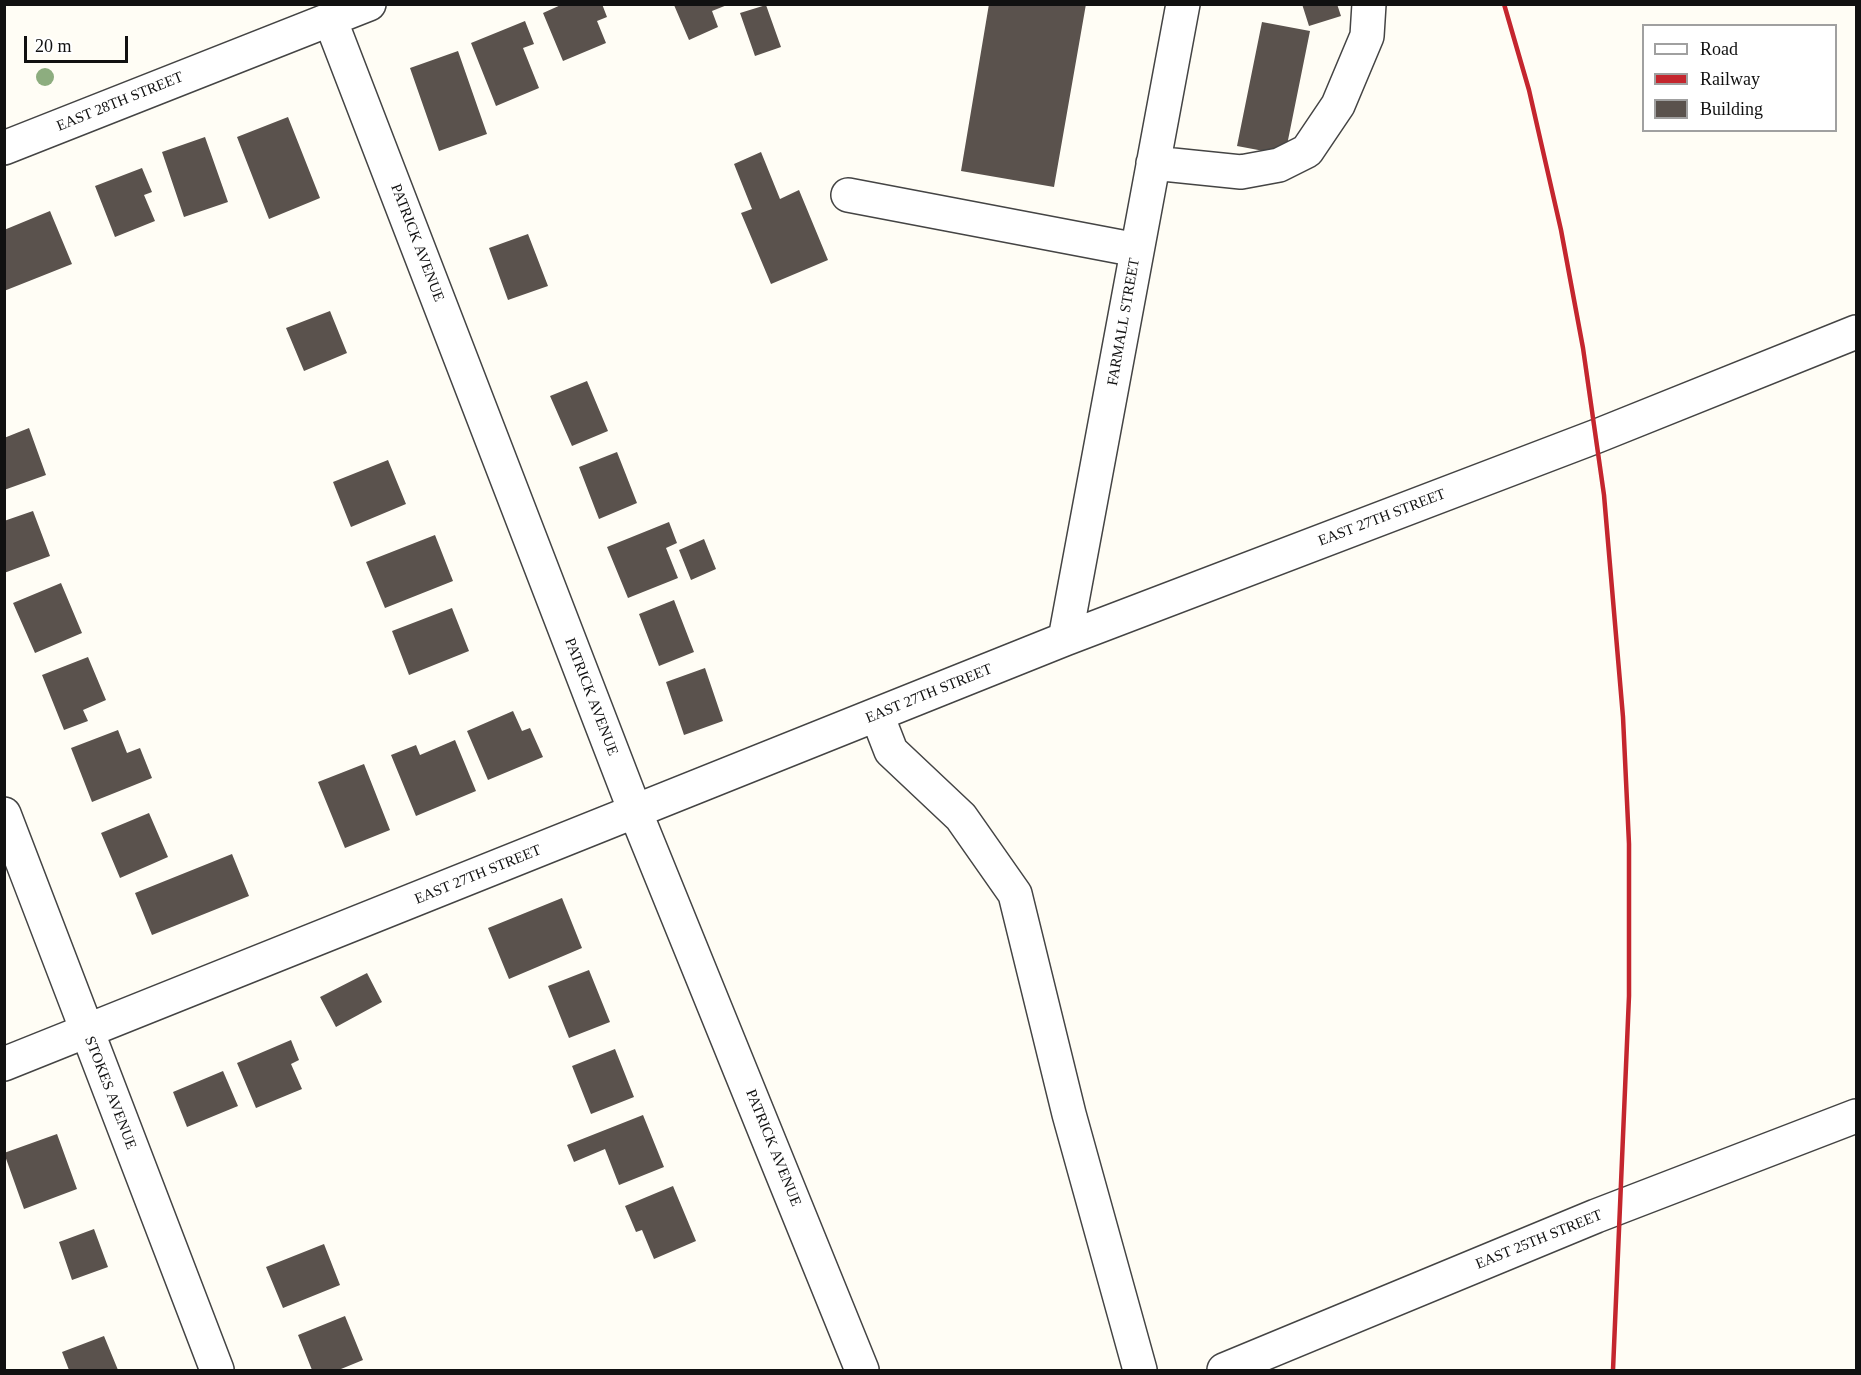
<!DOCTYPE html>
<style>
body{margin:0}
#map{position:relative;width:1861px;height:1375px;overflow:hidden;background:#fffdf5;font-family:"Times New Roman",serif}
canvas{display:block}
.frame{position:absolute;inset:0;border:6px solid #111;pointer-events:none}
.legend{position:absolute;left:1642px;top:24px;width:195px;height:108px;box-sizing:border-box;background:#fff;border:2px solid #a0a0a0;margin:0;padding:8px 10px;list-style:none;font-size:18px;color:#111}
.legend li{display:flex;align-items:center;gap:12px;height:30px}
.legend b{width:30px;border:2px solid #a0a0a0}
.scale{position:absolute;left:24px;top:36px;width:104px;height:27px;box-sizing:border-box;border:3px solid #111;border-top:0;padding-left:8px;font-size:18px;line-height:21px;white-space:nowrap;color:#111;-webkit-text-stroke:4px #fff;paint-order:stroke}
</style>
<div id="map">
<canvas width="1861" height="1375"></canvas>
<div class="frame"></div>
<ul class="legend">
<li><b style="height:8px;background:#fff"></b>Road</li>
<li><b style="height:8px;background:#c4262e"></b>Railway</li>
<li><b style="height:16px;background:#5a524d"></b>Building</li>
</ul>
<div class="scale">20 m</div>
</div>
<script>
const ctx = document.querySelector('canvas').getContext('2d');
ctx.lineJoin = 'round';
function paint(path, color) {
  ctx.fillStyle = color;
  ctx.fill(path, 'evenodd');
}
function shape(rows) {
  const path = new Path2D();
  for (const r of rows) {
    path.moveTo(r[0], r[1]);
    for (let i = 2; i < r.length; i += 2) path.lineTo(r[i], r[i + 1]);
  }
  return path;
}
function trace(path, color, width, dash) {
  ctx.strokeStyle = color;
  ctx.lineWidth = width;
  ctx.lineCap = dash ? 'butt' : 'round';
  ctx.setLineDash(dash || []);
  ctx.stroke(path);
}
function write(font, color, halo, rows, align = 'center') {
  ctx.font = font + ' "Times New Roman",serif';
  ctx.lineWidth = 6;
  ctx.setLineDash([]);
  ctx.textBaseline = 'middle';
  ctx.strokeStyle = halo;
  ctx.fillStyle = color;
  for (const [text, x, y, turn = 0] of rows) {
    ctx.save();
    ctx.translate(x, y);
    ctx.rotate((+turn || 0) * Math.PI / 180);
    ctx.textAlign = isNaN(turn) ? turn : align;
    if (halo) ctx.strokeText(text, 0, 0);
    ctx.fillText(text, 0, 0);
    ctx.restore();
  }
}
paint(shape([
 [563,4,602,4,607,17,597,21,606,43,563,61,543,13],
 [989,4,1086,4,1054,187,961,171],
 [1302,4,1337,4,1341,16,1309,26],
 [674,5,727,5,712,11,718,27,689,40],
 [766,5,781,47,755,56,740,13],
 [525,21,534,44,523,48,539,88,496,106,471,43],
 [1262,22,1310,31,1285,155,1237,146],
 [458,51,487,134,439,151,410,68],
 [288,117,320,198,269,219,237,137],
 [205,137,228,202,184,217,162,152],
 [761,152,780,199,799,190,828,260,771,284,741,213,752,209,734,164],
 [142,168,152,192,144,195,155,221,115,237,95,186],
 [50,211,72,264,4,291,4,230],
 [528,234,548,286,508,300,489,248],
 [330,311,347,353,304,371,286,328],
 [587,381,608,431,572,446,550,396],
 [29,428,46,475,4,490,4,438],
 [617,452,637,503,599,519,579,467],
 [388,460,406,504,351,527,333,482],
 [33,511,50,556,4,573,4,521],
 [669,522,677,543,666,548,678,578,628,598,607,547],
 [435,535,453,581,385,608,366,562],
 [704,539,716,569,691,580,679,550],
 [61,583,82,633,35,653,13,603],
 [674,600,694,652,659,666,639,614],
 [452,608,469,651,409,675,392,631],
 [88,657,106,700,83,710,88,721,64,730,42,675],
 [705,668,723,721,684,735,666,682],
 [513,711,522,731,530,728,543,757,488,780,467,731],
 [118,730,127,753,140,748,152,778,92,802,71,748],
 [455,740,476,791,416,816,391,755,416,745,420,755],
 [364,764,390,830,345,848,318,782],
 [149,813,168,857,120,878,101,833],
 [232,854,249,896,152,935,135,893],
 [562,898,582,948,509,979,488,928],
 [589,970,610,1022,569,1038,548,986],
 [367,973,382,1002,336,1027,320,997],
 [291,1040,299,1060,291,1064,302,1089,256,1108,237,1063],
 [615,1049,634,1097,591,1114,572,1066],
 [223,1071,238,1106,187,1127,173,1092],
 [643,1115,664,1167,619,1185,605,1149,574,1162,567,1145],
 [57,1134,77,1189,24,1209,4,1153],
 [673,1186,696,1241,654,1259,642,1230,636,1232,625,1206],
 [94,1229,108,1267,72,1280,59,1242],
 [324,1244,340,1285,283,1308,266,1267],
 [345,1316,363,1360,341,1369,342,1370,312,1370,298,1335],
 [104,1336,118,1370,69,1370,62,1352]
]), '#5a524d');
const minor = shape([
 [330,19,635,811,862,1370],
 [4,148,369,4],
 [1153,163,1241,172,1279,165,1307,151,1338,105,1367,36,1369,4],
 [848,195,1137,250],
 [1065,639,1183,4],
 [877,715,891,751,961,817,1015,894,1069,1114,1140,1370],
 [4,814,217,1370],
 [4,1064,1065,639,1597,436,1856,332],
 [1224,1370,1596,1216,1856,1116]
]);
trace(minor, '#444', 36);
trace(minor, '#fff', 33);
trace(shape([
 [1504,4,1529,90,1561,230,1583,348,1604,495,1623,717,1629,844,1629,996,1613,1370]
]), '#c4262e', 4.5);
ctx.fillStyle = '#8dad7f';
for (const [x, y] of [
 [45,77]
]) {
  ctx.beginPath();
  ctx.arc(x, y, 9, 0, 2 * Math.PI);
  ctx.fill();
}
write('15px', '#111', '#fff', [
 ["EAST 28TH STREET",120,102,-22],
 ["PATRICK AVENUE",417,243,69],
 ["FARMALL STREET",1124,322,-80],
 ["EAST 27TH STREET",1382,518,-21],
 ["EAST 27TH STREET",929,694,-22],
 ["PATRICK AVENUE",591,697,69],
 ["EAST 27TH STREET",478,875,-22],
 ["STOKES AVENUE",110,1093,69],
 ["PATRICK AVENUE",773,1148,68],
 ["EAST 25TH STREET",1539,1240,-22]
]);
</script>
